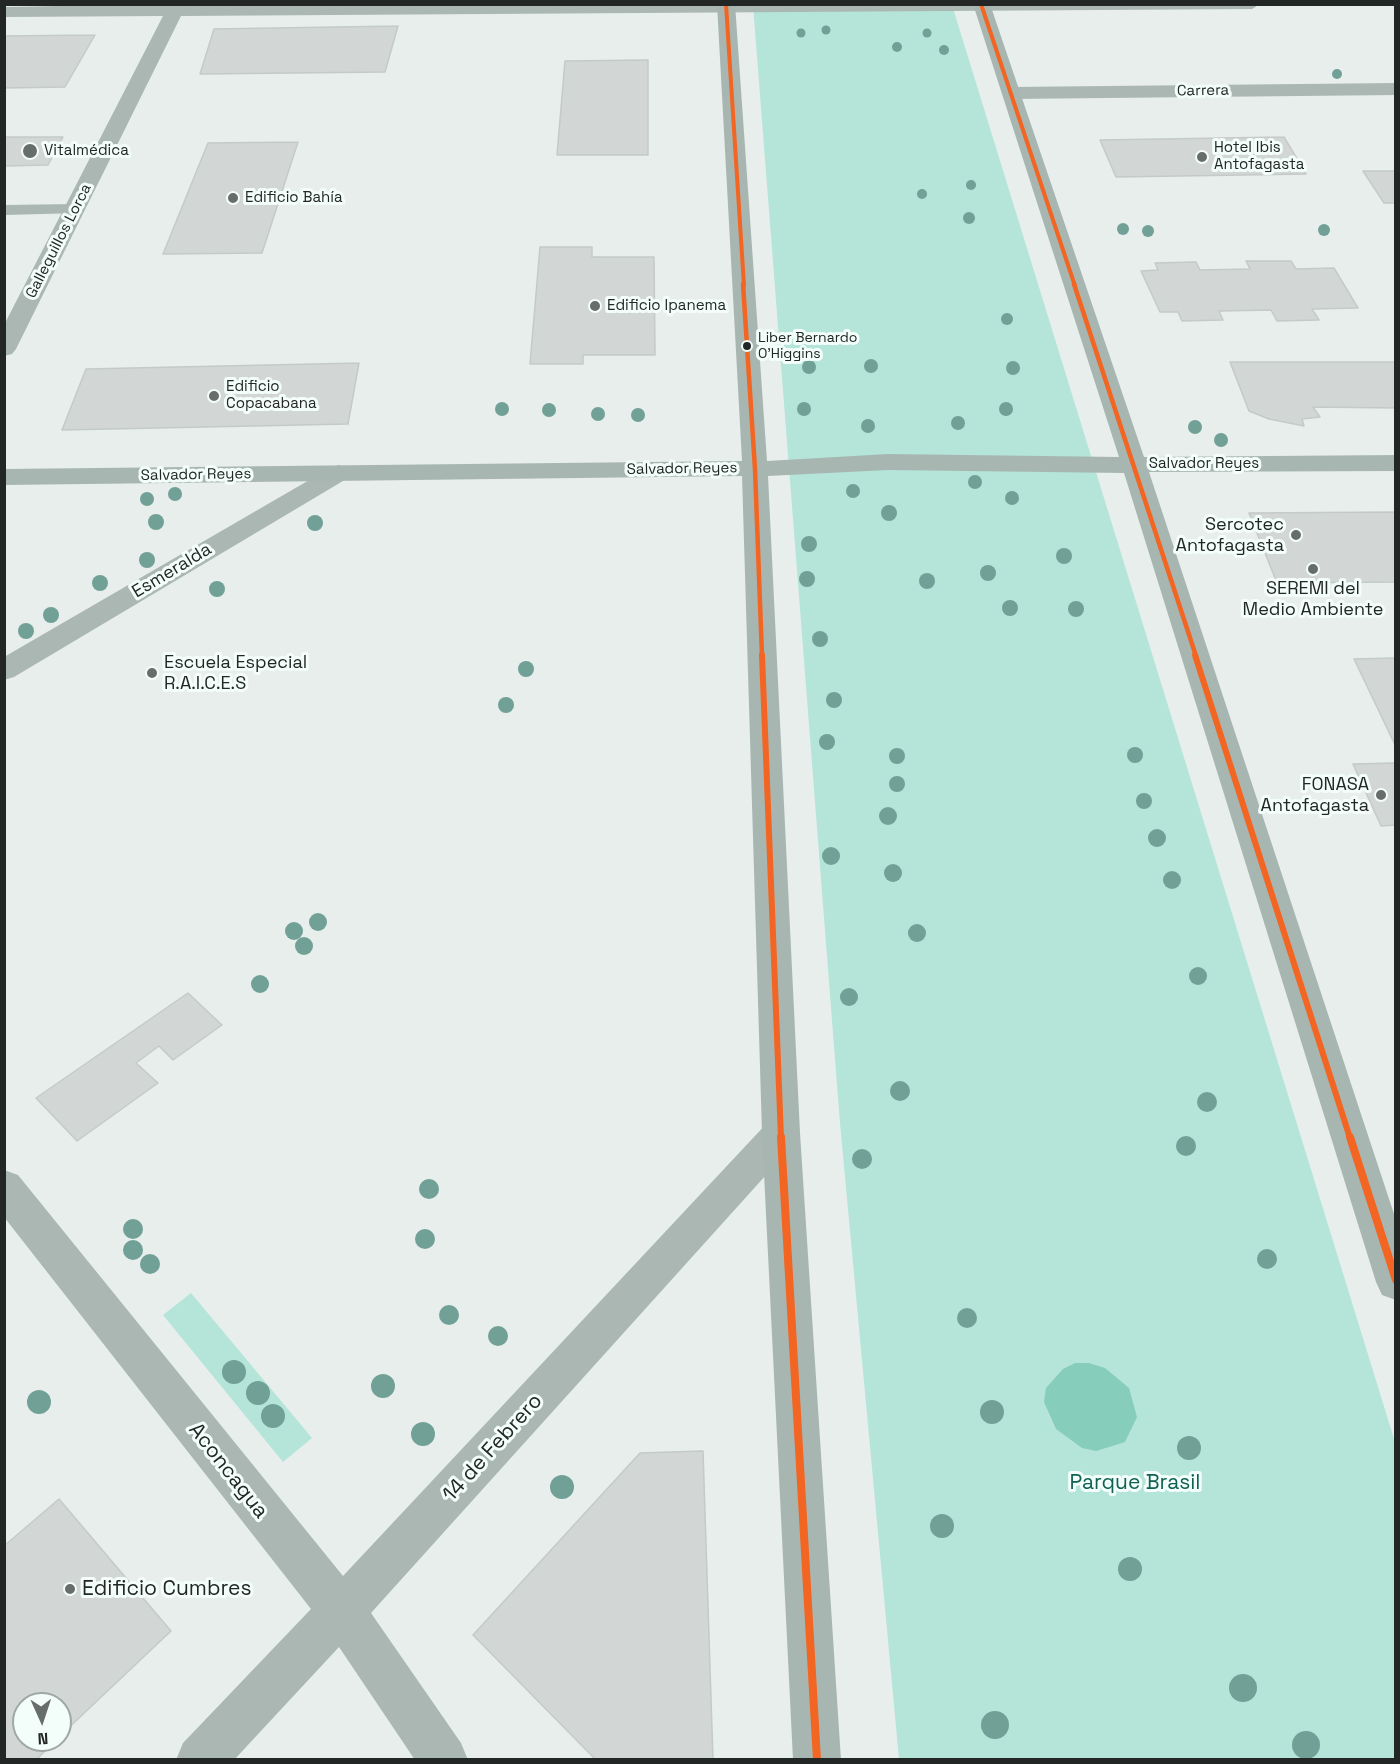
<!DOCTYPE html>
<meta charset="utf-8">
<style>
body{margin:0}
#map{position:relative;width:1400px;height:1764px;overflow:hidden;background:#e8eeec;font-family:"Space Grotesk",sans-serif}
canvas{display:block}
.frame{position:absolute;inset:0;border:6px solid #222725;pointer-events:none}
.north{position:absolute;left:12px;top:1692px;width:60px;height:60px;box-sizing:border-box;background:#f3fefb;border:2px solid #9fa8a5;border-radius:50%;rotate:177deg;font-size:16px;font-weight:700;line-height:24px;text-align:center;color:#222725}
.north::after{content:'';display:block;margin:auto;width:21px;height:27px;background:#676d6b;clip-path:polygon(50% 0,100% 100%,50% 72%,0 100%)}
</style>
<div id="map">
<canvas width="1400" height="1764"></canvas>
<div class="frame"></div>
<div class="north">N</div>
</div>
<script>
const ctx = document.querySelector('canvas').getContext('2d');
ctx.lineJoin = 'round';
function paint(path, color) {
  ctx.fillStyle = color;
  ctx.fill(path, 'evenodd');
}
function shape(rows) {
  const path = new Path2D();
  for (const r of rows) {
    path.moveTo(r[0], r[1]);
    for (let i = 2; i < r.length; i += 2) path.lineTo(r[i], r[i + 1]);
  }
  return path;
}
function trace(path, color, width, dash) {
  ctx.strokeStyle = color;
  ctx.lineWidth = width;
  ctx.lineCap = dash ? 'butt' : 'round';
  ctx.setLineDash(dash || []);
  ctx.stroke(path);
}
function write(font, color, halo, rows, align = 'center') {
  ctx.font = font + ' "Space Grotesk",sans-serif';
  ctx.lineWidth = 6;
  ctx.setLineDash([]);
  ctx.textBaseline = 'middle';
  ctx.strokeStyle = halo;
  ctx.fillStyle = color;
  for (const [text, x, y, turn = 0] of rows) {
    ctx.save();
    ctx.translate(x, y);
    ctx.rotate((+turn || 0) * Math.PI / 180);
    ctx.textAlign = isNaN(turn) ? turn : align;
    if (halo) ctx.strokeText(text, 0, 0);
    ctx.fillText(text, 0, 0);
    ctx.restore();
  }
}
paint(shape([
 [753,5,952,5,1395,1442,1395,1759,899,1759,840,1123],
 [191,1293,312,1438,283,1462,163,1315]
]), '#b4e5d8');
paint(shape([
 [1075,1363,1089,1363,1105,1368,1129,1388,1137,1417,1125,1442,1096,1451,1082,1448,1056,1429,1044,1402,1046,1388,1063,1369]
]), '#87cdbc');
const building = shape([
 [398,26,385,72,200,74,214,29,398,26],
 [95,35,65,87,4,88,4,36,95,35],
 [648,60,648,155,557,155,565,61,648,60],
 [4,137,63,137,48,165,4,166,4,137],
 [1284,137,1306,174,1116,177,1100,140,1284,137],
 [298,142,262,253,163,254,208,143,298,142],
 [1363,171,1396,171,1396,203,1384,203,1363,171],
 [540,247,592,247,592,257,654,257,655,355,583,355,583,364,530,364,540,247],
 [1246,261,1291,261,1296,269,1334,268,1358,308,1312,309,1319,320,1277,321,1271,310,1219,311,1223,320,1182,321,1178,312,1160,312,1141,271,1158,270,1155,263,1196,262,1200,270,1250,269,1246,261],
 [1230,362,1396,362,1396,408,1313,407,1320,417,1302,419,1304,426,1269,419,1249,411,1230,362],
 [359,363,348,424,62,430,86,369,359,363],
 [1396,512,1396,582,1277,583,1249,513,1396,512],
 [1396,658,1396,747,1354,659,1396,658],
 [1396,763,1396,825,1381,826,1353,764,1396,763],
 [188,993,222,1025,173,1060,159,1046,136,1063,158,1083,77,1141,36,1098,188,993],
 [703,1451,713,1760,596,1760,473,1635,640,1453,703,1451],
 [59,1499,171,1631,60,1736,60,1704,24,1704,24,1740,56,1740,36,1760,4,1760,4,1546,59,1499]
]);
paint(building, '#d2d7d6');
trace(building, '#c4cac8', 1.5);
paint(shape([
 [75,204,81,205,84,209,81,213,4,215,4,205,75,204]
]), '#abb7b3');
paint(shape([
 [169,4,186,6,1260,4,1252,9,181,16,16,349,12,354,4,356,4,325,163,16,4,17,4,7,169,4],
 [1396,83,1396,95,1011,99,1002,93,1011,87,1396,83],
 [339,465,348,468,352,473,348,478,14,677,4,680,4,657,330,468,339,465],
 [781,1117,794,1122,800,1133,794,1144,371,1613,461,1743,468,1760,415,1760,339,1647,234,1760,176,1760,183,1743,311,1609,4,1217,4,1170,18,1175,343,1576,768,1122,781,1117]
]), '#abb7b3');
paint(shape([
 [717,4,735,4,767,461,888,454,1119,457,973,4,990,4,1144,457,1396,455,1396,471,1149,472,1396,1220,1396,1300,1382,1295,1376,1282,1124,473,888,470,768,476,800,1133,841,1760,793,1760,762,1133,742,476,4,485,4,469,742,461,717,4]
]), '#a8b6b1');
trace(shape([
 [726,4,744,286],
 [981,4,1075,286]
]), '#f26522', 4);
trace(shape([
 [743,284,755,469,762,656],
 [1074,284,1196,656]
]), '#f26522', 4.5);
trace(shape([
 [762,655,781,1138],
 [1195,655,1350,1138]
]), '#f26522', 6);
trace(shape([
 [781,1137,817,1760],
 [1350,1137,1396,1280]
]), '#f26522', 8);
ctx.fillStyle = '#71a097';
for (const [x, y, r] of [
 [826,30,4.5],
 [801,33,4.5],
 [927,33,4.5],
 [897,47,5],
 [944,50,5],
 [1337,74,5],
 [971,185,5],
 [922,194,5],
 [969,218,6],
 [1123,229,6],
 [1324,230,6],
 [1148,231,6],
 [1007,319,6],
 [871,366,7],
 [809,367,7],
 [1013,368,7],
 [502,409,7],
 [804,409,7],
 [1006,409,7],
 [549,410,7],
 [598,414,7],
 [638,415,7],
 [958,423,7],
 [868,426,7],
 [1195,427,7],
 [1221,440,7],
 [975,482,7],
 [853,491,7],
 [175,494,7],
 [1012,498,7],
 [147,499,7],
 [889,513,8],
 [156,522,8],
 [315,523,8],
 [809,544,8],
 [1064,556,8],
 [147,560,8],
 [988,573,8],
 [807,579,8],
 [927,581,8],
 [100,583,8],
 [217,589,8],
 [1010,608,8],
 [1076,609,8],
 [51,615,8],
 [26,631,8],
 [820,639,8],
 [526,669,8],
 [834,700,8],
 [506,705,8],
 [827,742,8],
 [1135,755,8],
 [897,756,8],
 [897,784,8],
 [1144,801,8],
 [888,816,9],
 [1157,838,9],
 [831,856,9],
 [893,873,9],
 [1172,880,9],
 [318,922,9],
 [294,931,9],
 [917,933,9],
 [304,946,9],
 [1198,976,9],
 [260,984,9],
 [849,997,9],
 [900,1091,10],
 [1207,1102,10],
 [1186,1146,10],
 [862,1159,10],
 [429,1189,10],
 [133,1229,10],
 [425,1239,10],
 [133,1250,10],
 [1267,1259,10],
 [150,1264,10],
 [449,1315,10],
 [967,1318,10],
 [498,1336,10],
 [234,1372,12],
 [383,1386,12],
 [258,1393,12],
 [39,1402,12],
 [992,1412,12],
 [273,1416,12],
 [423,1434,12],
 [1189,1448,12],
 [562,1487,12],
 [942,1526,12],
 [1130,1569,12],
 [1243,1688,14],
 [995,1725,14],
 [1306,1745,14]
]) {
  ctx.beginPath();
  ctx.arc(x, y, r, 0, 2 * Math.PI);
  ctx.fill();
}
for (const [x, y, r, color] of [
 [30,151,8,"#676d6b"],
 [1202,157,6,"#676d6b"],
 [233,198,6,"#676d6b"],
 [595,306,6,"#676d6b"],
 [747,346,5,"#222725"],
 [214,396,6,"#676d6b"],
 [1296,535,6,"#676d6b"],
 [1313,569,6,"#676d6b"],
 [152,673,6,"#676d6b"],
 [1381,795,6,"#676d6b"],
 [70,1589,6,"#676d6b"]
]) {
  const dot = new Path2D();
  dot.arc(x, y, r, 0, 2 * Math.PI);
  ctx.fillStyle = color;
  ctx.fill(dot);
  trace(dot, '#f3fefb', 2);
}
write('14px', '#222725', '#f3fefb', [
 ["Liber Bernardo",758,338],
 ["O'Higgins",758,354]
], 'left');
write('15px', '#222725', '#f3fefb', [
 ["Carrera",1203,91,-1],
 ["Galleguillos Lorca",59,241,-63],
 ["Salvador Reyes",1204,464],
 ["Salvador Reyes",682,469,-1],
 ["Salvador Reyes",196,475,-1]
]);
write('15px', '#222725', '#f3fefb', [
 ["Hotel Ibis",1214,148],
 ["Antofagasta",1214,165],
 ["Vitalmédica",44,151],
 ["Edificio Bahía",245,198],
 ["Edificio Ipanema",607,306],
 ["Edificio",226,387],
 ["Copacabana",226,404]
], 'left');
write('18px', '#222725', '#f3fefb', [
 ["Sercotec",1284,525],
 ["Antofagasta",1284,546],
 ["SEREMI del",1313,589,"center"],
 ["Medio Ambiente",1313,610,"center"],
 ["Escuela Especial",164,663,"left"],
 ["R.A.I.C.E.S",164,684,"left"],
 ["FONASA",1369,785],
 ["Antofagasta",1369,806]
], 'right');
write('18px', '#222725', '#f3fefb', [
 ["Esmeralda",172,571,-31]
]);
write('21px', '#222725', '#f3fefb', [
 ["14 de Febrero",493,1448,-48],
 ["Aconcagua",228,1471,52]
]);
write('21px', '#0f6151', '#f3fefb', [
 ["Parque Brasil",1135,1483]
]);
write('21px', '#222725', '#f3fefb', [
 ["Edificio Cumbres",82,1589]
], 'left');
</script>
